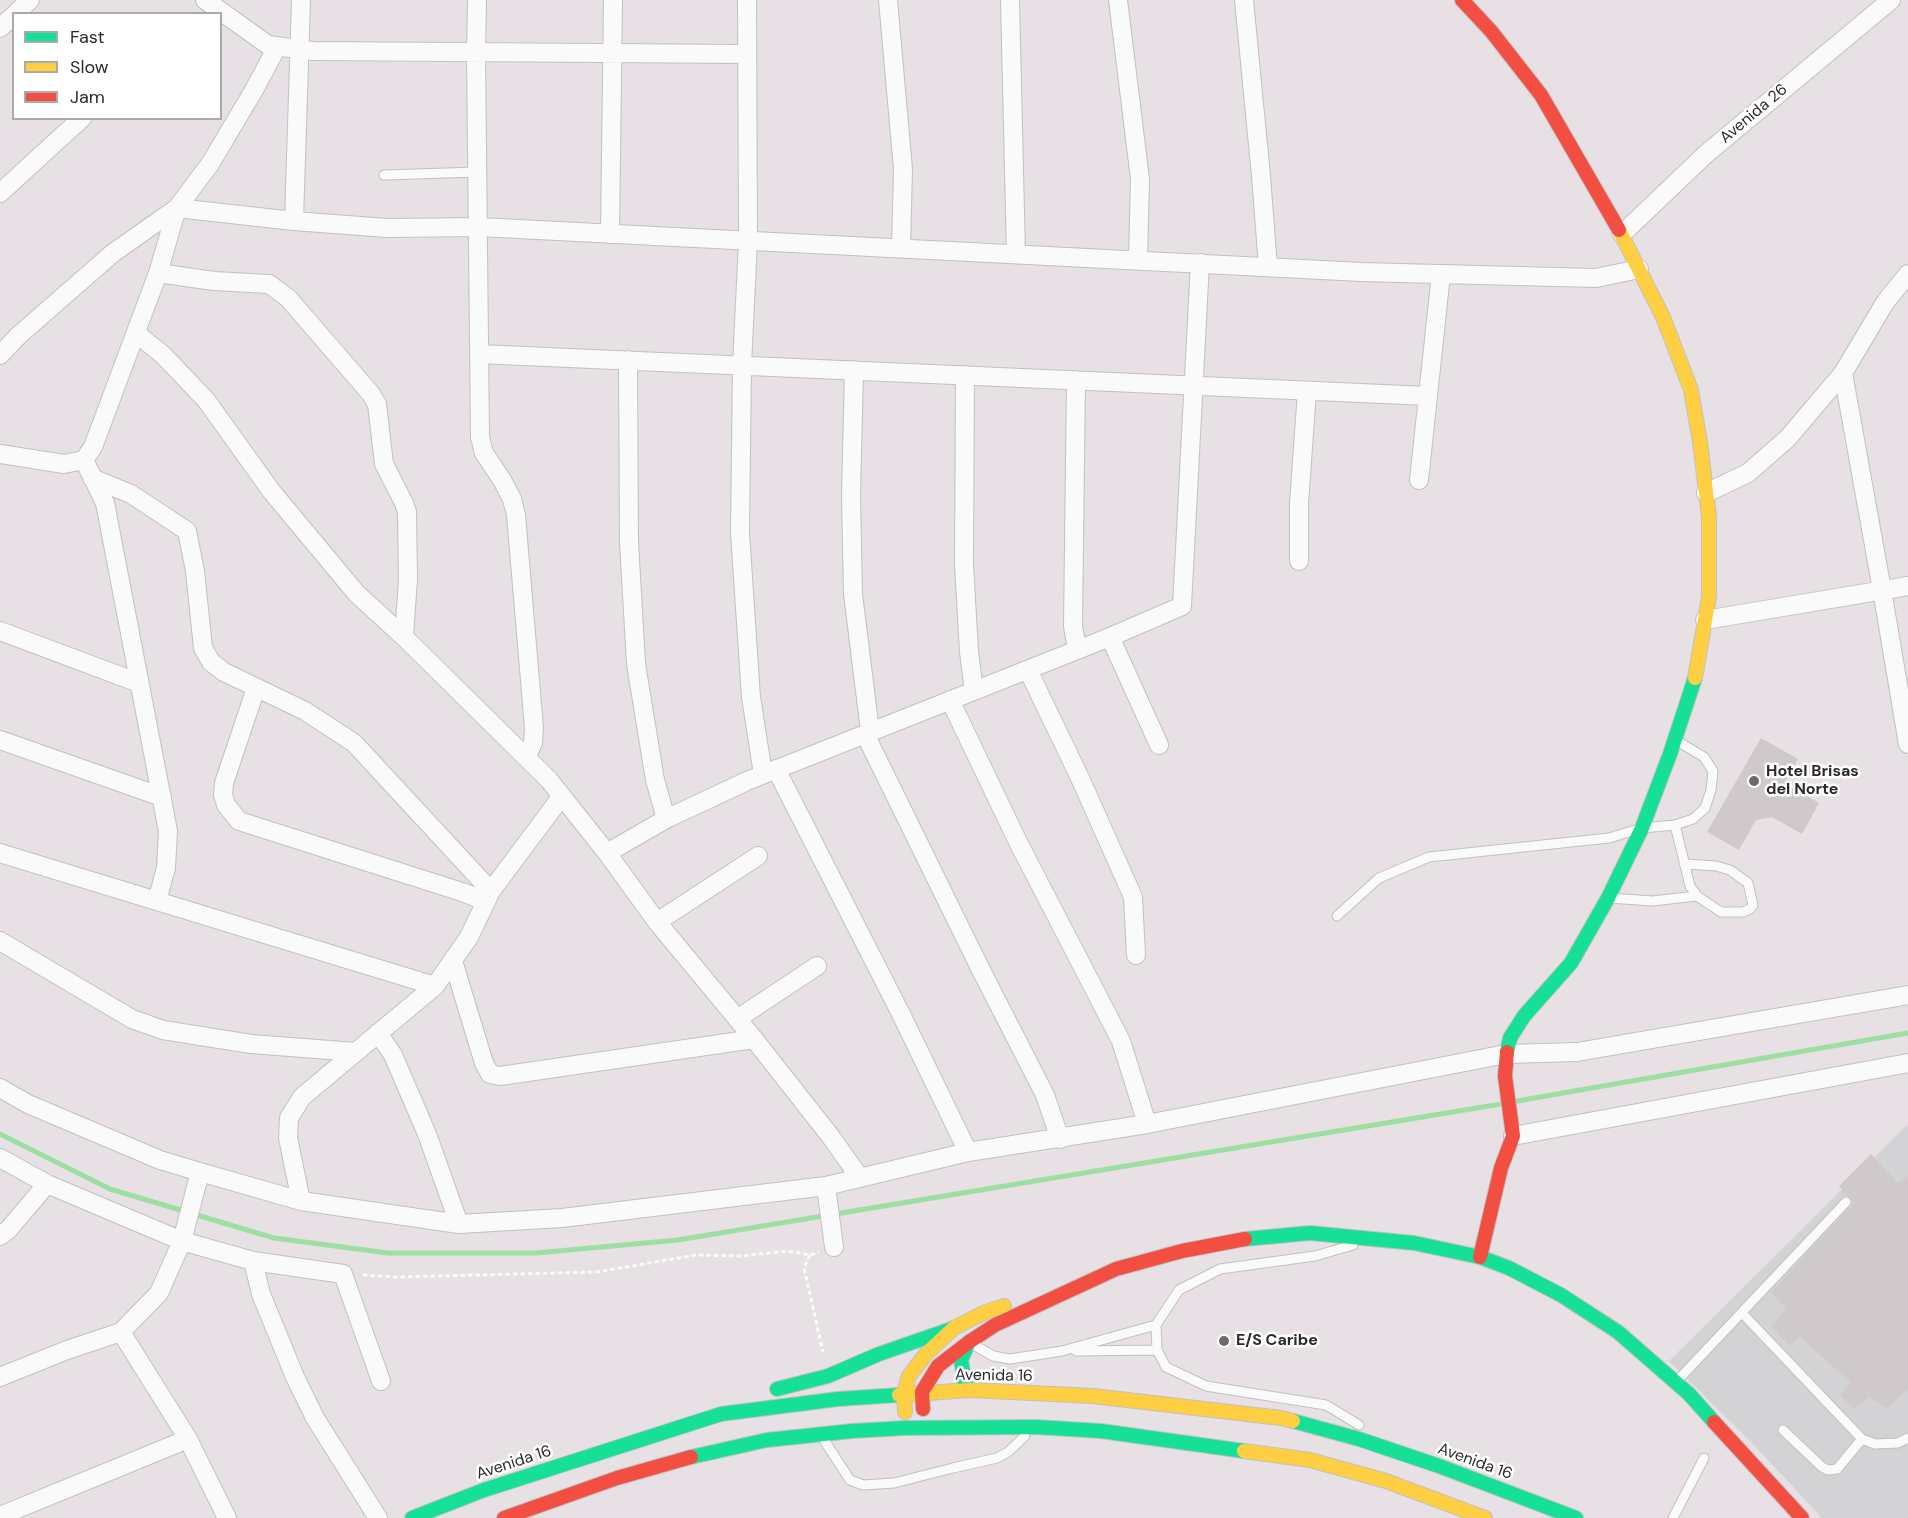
<!DOCTYPE html>
<style>
body{margin:0}
#map{position:relative;width:1908px;height:1518px;overflow:hidden;background:#e7e0e4;font-family:"DM Sans",sans-serif}
canvas{display:block}
.legend{position:absolute;left:12px;top:12px;width:210px;height:108px;box-sizing:border-box;background:#fff;border:2px solid #aaa;margin:0;padding:8px 10px;list-style:none;font-size:18px;color:#2a2a2a}
.legend li{display:flex;align-items:center;gap:12px;height:30px}
.legend b{width:30px;border:2px solid #aaa}
</style>
<div id="map">
<canvas width="1908" height="1518"></canvas>
<ul class="legend">
<li><b style="height:8px;background:#16e098"></b>Fast</li>
<li><b style="height:8px;background:#ffcf43"></b>Slow</li>
<li><b style="height:8px;background:#f24e42"></b>Jam</li>
</ul>
</div>
<script>
const ctx = document.querySelector('canvas').getContext('2d');
ctx.lineJoin = 'round';
function paint(path, color) {
  ctx.fillStyle = color;
  ctx.fill(path, 'evenodd');
}
function shape(rows) {
  const path = new Path2D();
  for (const r of rows) {
    path.moveTo(r[0], r[1]);
    for (let i = 2; i < r.length; i += 2) path.lineTo(r[i], r[i + 1]);
  }
  return path;
}
function trace(path, color, width, dash) {
  ctx.strokeStyle = color;
  ctx.lineWidth = width;
  ctx.lineCap = dash ? 'butt' : 'round';
  ctx.setLineDash(dash || []);
  ctx.stroke(path);
}
function write(font, color, halo, rows, align = 'center') {
  ctx.font = font + ' "DM Sans",sans-serif';
  ctx.lineWidth = 5;
  ctx.setLineDash([]);
  ctx.textBaseline = 'middle';
  ctx.strokeStyle = halo;
  ctx.fillStyle = color;
  for (const [text, x, y, turn = 0] of rows) {
    ctx.save();
    ctx.translate(x, y);
    ctx.rotate((+turn || 0) * Math.PI / 180);
    ctx.textAlign = isNaN(turn) ? turn : align;
    if (halo) ctx.strokeText(text, 0, 0);
    ctx.fillText(text, 0, 0);
    ctx.restore();
  }
}
paint(shape([
 [1908,1124,1908,1518,1822,1518,1754,1445,1669,1361]
]), '#d3d2d4');
trace(shape([
 [1517,1101,1908,1033],
 [0,1134,110,1189,274,1238,388,1253,536,1253,678,1240,1501,1104]
]), '#9ddfa2', 5);
paint(shape([
 [1761,738,1798,759,1784,783,1819,803,1802,834,1772,817,1756,820,1739,850,1707,832],
 [1871,1154,1898,1183,1908,1176,1908,1389,1887,1409,1869,1397,1854,1409,1840,1395,1851,1383,1800,1337,1790,1346,1771,1327,1786,1309,1771,1292,1854,1203,1839,1186]
]), '#cfc9cc');
const lane = shape([
 [384,175,478,172],
 [1675,825,1690,886,1697,896,1721,912,1743,912,1750,909,1753,905,1748,883,1730,870,1716,866,1686,864],
 [1610,898,1652,901,1697,896],
 [1337,916,1379,878,1429,857,1609,838,1642,828,1675,825,1693,819,1705,808,1711,790,1713,771,1704,757,1677,741],
 [1353,1245,1315,1256,1220,1269,1179,1290,1156,1325,1157,1350,1166,1367,1206,1386,1326,1405,1359,1425],
 [1742,1313,1862,1439,1875,1444,1898,1443,1908,1438],
 [974,1345,993,1356,1010,1359,1062,1351,1156,1325],
 [1076,1351,1157,1350],
 [1677,1381,1846,1202],
 [1783,1430,1822,1467,1828,1470,1837,1469,1862,1439],
 [824,1440,850,1480,863,1485,894,1483,953,1468,997,1458,1008,1452,1025,1436],
 [1673,1518,1704,1458]
]);
const street = shape([
 [205,0,268,45,313,51,747,54],
 [477,0,476,52,480,437,484,453,502,480,512,499,516,515,534,728,533,743,527,756],
 [747,0,748,241,742,365,740,533,751,697,763,774],
 [888,0,903,169,901,248],
 [1010,0,1016,254],
 [1118,0,1140,179,1138,260],
 [1244,0,1261,176,1268,267],
 [15,14,30,0],
 [0,28,14,15],
 [0,193,82,118],
 [177,208,294,221,387,228,479,227,1361,272,1596,278,1639,269],
 [294,221,301,0],
 [610,234,613,0],
 [1622,234,1706,154,1891,0],
 [158,273,214,281,269,284,288,298,371,394,377,404,384,464,404,503,407,512,408,579,404,637],
 [136,333,163,355,206,400,272,492,357,594,404,637,549,780,607,853,657,922,754,1039,831,1137,860,1178],
 [479,354,1428,396],
 [0,355,18,336,113,253,177,208,210,164,254,90,277,47],
 [628,360,629,542,636,664,655,780,666,819],
 [854,370,851,496,853,594,870,731],
 [1843,373,1882,590,1908,744],
 [965,375,964,564,969,652,974,691],
 [1076,380,1073,626,1077,650],
 [0,454,64,464,84,460,93,447,158,273,177,208],
 [84,460,105,503,168,831,166,868,157,901],
 [92,478,131,494,187,531,195,571,203,648,211,662,224,672,305,711,354,743,491,891],
 [1419,480,1441,274],
 [1706,493,1748,473,1788,438,1843,373,1886,301,1908,274],
 [1299,561,1299,503,1307,391],
 [1705,620,1908,586],
 [0,631,139,683],
 [1110,637,1159,745],
 [1028,670,1080,778,1133,897,1136,955],
 [256,688,224,783,223,795,226,805,239,821,462,892,486,901],
 [950,700,1018,842,1121,1041,1147,1124],
 [865,734,981,970,1045,1095,1060,1139],
 [0,740,162,797],
 [776,769,900,1012,968,1152],
 [0,853,435,986],
 [607,853,666,819,747,781,1110,637,1182,606,1200,263],
 [657,922,758,856],
 [0,941,132,1019,163,1030,251,1044,356,1052],
 [453,961,484,1063,490,1074,500,1076,754,1039],
 [737,1019,817,966],
 [378,1033,393,1055,427,1134,459,1224],
 [0,1088,28,1104,160,1160,200,1172,301,1201,459,1224,562,1218,826,1186,968,1152,1147,1124,1506,1054,1577,1052,1908,995],
 [1513,1136,1908,1063],
 [0,1158,47,1184,182,1241,253,1261,343,1274,381,1381],
 [826,1186,834,1247],
 [301,1201,288,1138,289,1118,302,1097,435,986,469,937,491,891,562,796],
 [0,1236,8,1230,47,1184],
 [253,1261,261,1294,295,1377,315,1418,378,1518],
 [121,1332,188,1439,227,1518],
 [0,1377,67,1350,121,1332,159,1293,182,1241,200,1172],
 [0,1516,188,1439]
]);
const fast = shape([
 [1507,1052,1510,1038,1524,1016,1571,963,1608,898,1642,828,1670,754,1695,678],
 [1245,1239,1310,1233,1414,1243,1480,1257,1509,1268,1561,1295,1618,1332,1689,1394,1714,1422],
 [969,1342,961,1360,965,1384,970,1390],
 [777,1389,828,1376,879,1354,954,1328],
 [1293,1421,1359,1439,1439,1466,1576,1518],
 [691,1457,767,1440,852,1431,905,1428,1036,1427,1101,1431,1244,1451],
 [412,1518,484,1490,721,1414,838,1399,899,1395]
]);
const slow = shape([
 [1619,230,1663,317,1691,390,1700,442,1709,517,1709,597,1695,678],
 [899,1395,970,1390,1093,1396,1281,1418,1293,1421],
 [905,1412,904,1393,909,1376,926,1354,954,1328,983,1313,1004,1306],
 [1244,1451,1310,1460,1386,1481,1485,1518]
]);
const jam = shape([
 [1462,0,1491,31,1541,95,1619,230],
 [1480,1257,1501,1168,1513,1136,1505,1076,1507,1052],
 [923,1409,922,1392,938,1366,969,1342,995,1325,1116,1269,1182,1251,1245,1239],
 [1714,1422,1802,1518],
 [504,1518,617,1478,691,1457]
]);
trace(lane, '#c1c1c1', 11);
trace(street, '#c1c1c1', 20);
trace(fast, '#c1c1c1', 16);
trace(slow, '#c1c1c1', 16);
trace(jam, '#c1c1c1', 16);
trace(shape([
 [810,1255,804,1268,823,1352],
 [363,1275,397,1277,597,1272,696,1255,741,1256,787,1251,810,1255,819,1252]
]), '#fbfafb', 3, [4.5, 3]);
trace(lane, '#fbfafb', 9);
trace(street, '#fbfafb', 18);
trace(fast, '#16e098', 14);
trace(slow, '#ffcf43', 14);
trace(jam, '#f24e42', 14);
for (const [x, y, r, color] of [
 [1754,781,6,"#6c6a6b"],
 [1224,1341,6,"#6c6a6b"]
]) {
  const dot = new Path2D();
  dot.arc(x, y, r, 0, 2 * Math.PI);
  ctx.fillStyle = color;
  ctx.fill(dot);
  trace(dot, '#fff', 2);
}
write('16px', '#2a2a2a', '#fff', [
 ["Avenida 26",1754,114,-40],
 ["Avenida 16",994,1376,1],
 ["Avenida 16",1475,1462,20],
 ["Avenida 16",514,1463,-18]
]);
write('bold 16px', '#2a2a2a', '#fff', [
 ["Hotel Brisas",1766,772],
 ["del Norte",1766,790],
 ["E/S Caribe",1236,1341]
], 'left');
</script>
